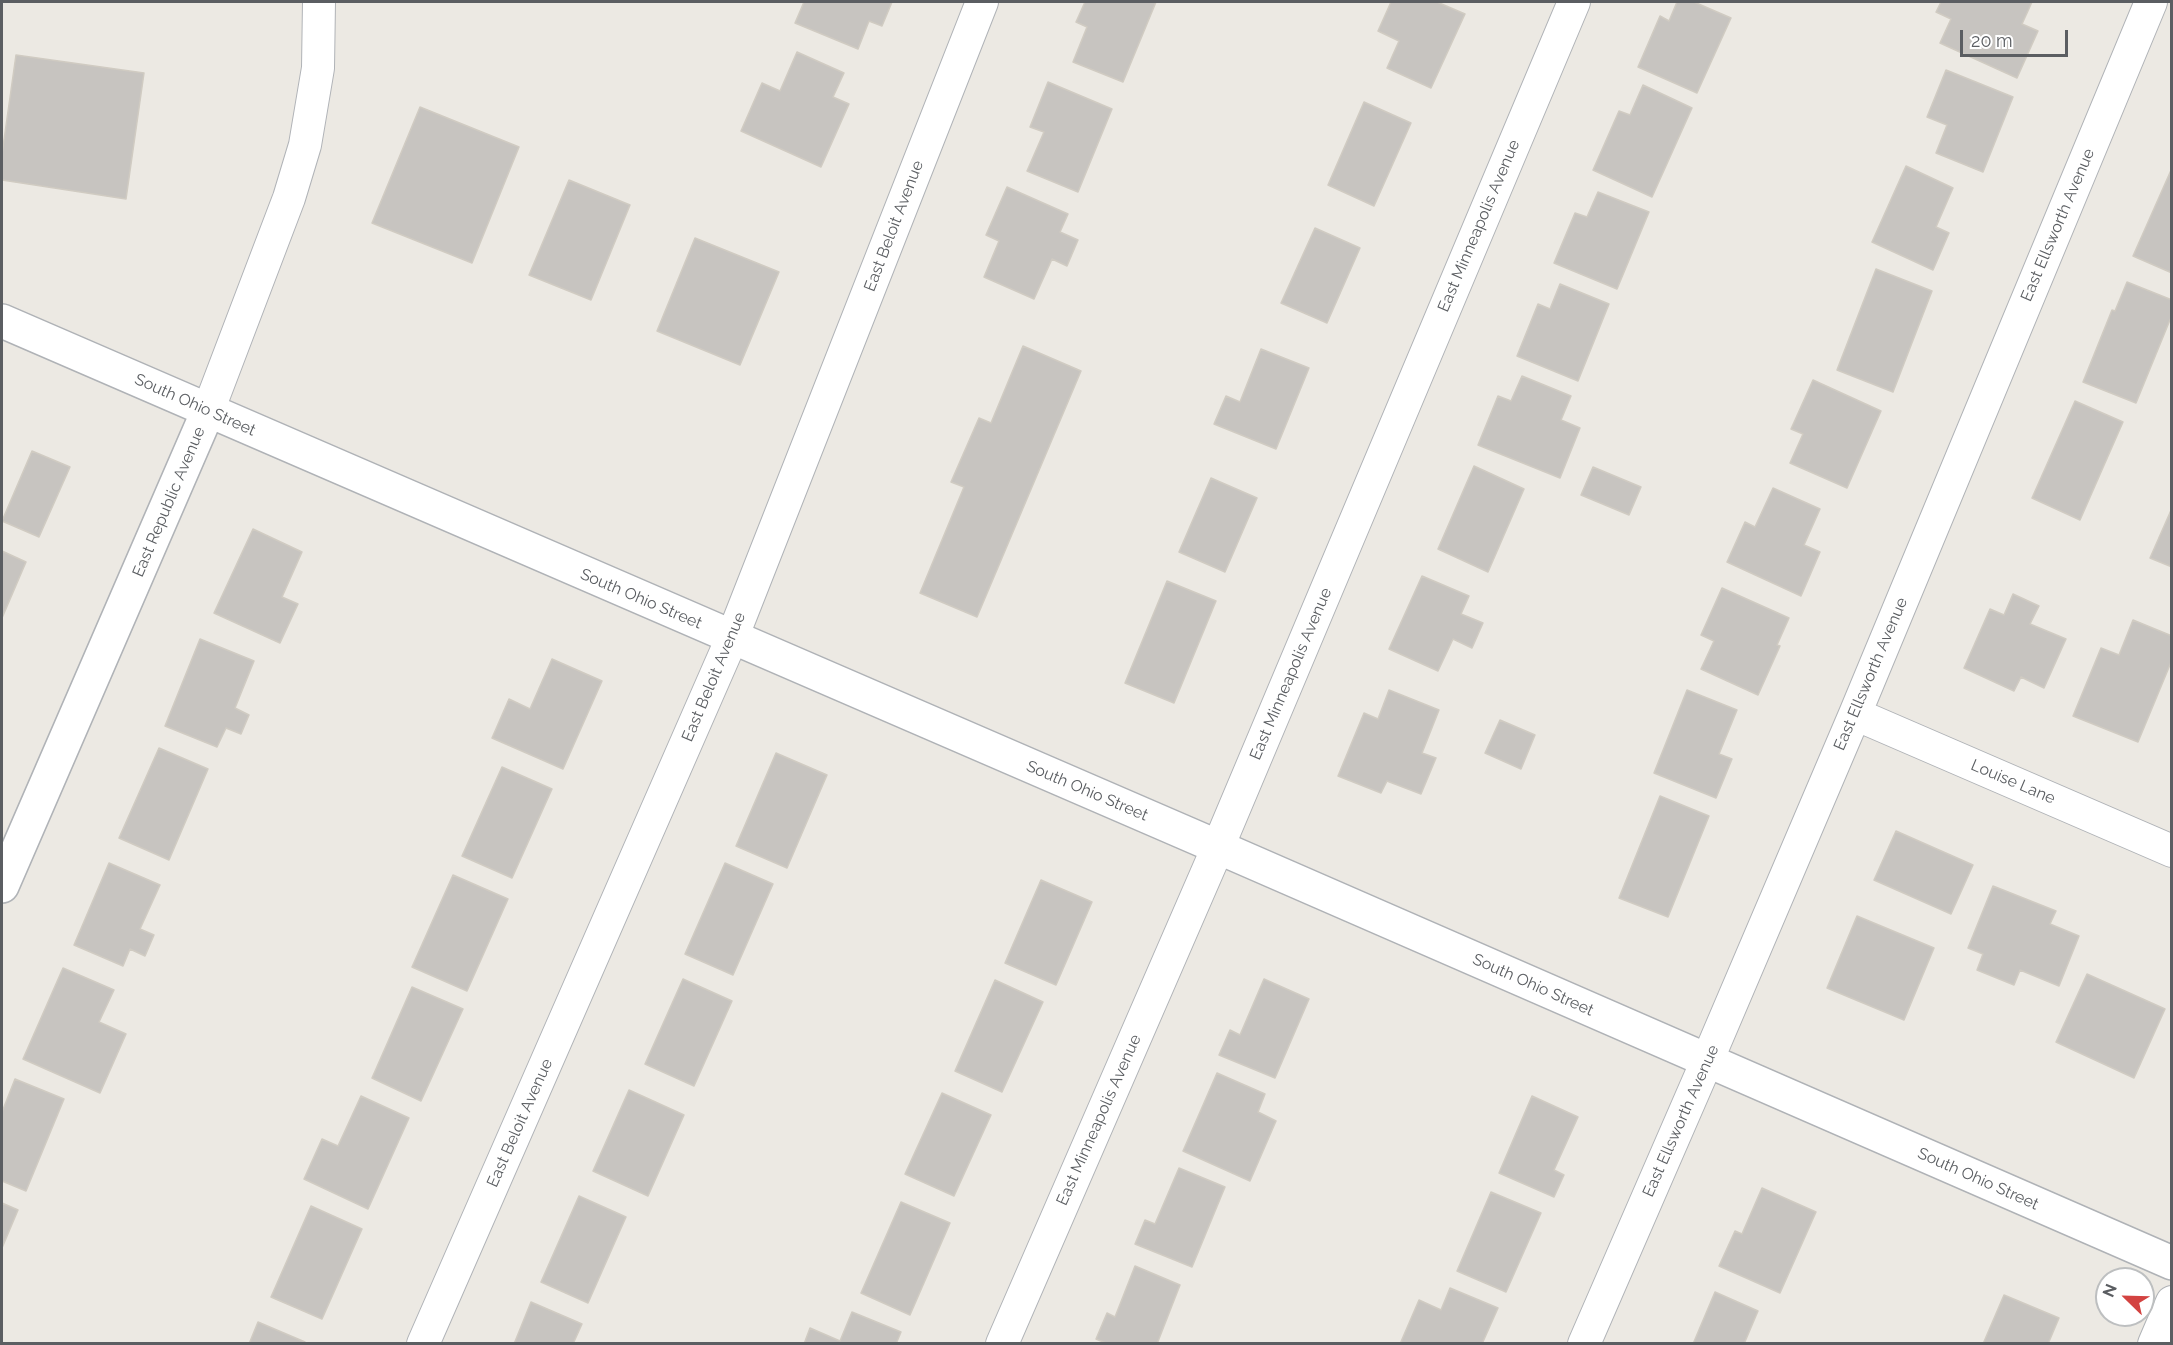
<!DOCTYPE html>
<style>
body{margin:0}
#map{position:relative;width:2173px;height:1345px;overflow:hidden;background:#ece9e3;font-family:Raleway,sans-serif}
canvas{display:block}
.frame{position:absolute;inset:0;border:3px solid #5b5e62;pointer-events:none}
.north{position:absolute;left:2095px;top:1267px;width:60px;height:60px;box-sizing:border-box;background:#fff;border:2px solid #bdbfc0;border-radius:50%;rotate:293deg;font-size:16px;font-weight:700;line-height:24px;text-align:center;color:#5b5e62}
.north::after{content:'';display:block;margin:auto;width:21px;height:27px;background:#d34341;clip-path:polygon(50% 0,100% 100%,50% 72%,0 100%)}
.scale{position:absolute;left:1960px;top:30px;width:108px;height:27px;box-sizing:border-box;border:3px solid #5b5e62;border-top:0;padding-left:8px;font-size:18px;line-height:21px;white-space:nowrap;color:#5b5e62;-webkit-text-stroke:4px #fff;paint-order:stroke}
</style>
<div id="map">
<canvas width="2173" height="1345"></canvas>
<div class="frame"></div>
<div class="north">N</div>
<div class="scale">20 m</div>
</div>
<script>
const ctx = document.querySelector('canvas').getContext('2d');
ctx.lineJoin = 'round';
function paint(path, color) {
  ctx.fillStyle = color;
  ctx.fill(path, 'evenodd');
}
function shape(rows) {
  const path = new Path2D();
  for (const r of rows) {
    path.moveTo(r[0], r[1]);
    for (let i = 2; i < r.length; i += 2) path.lineTo(r[i], r[i + 1]);
  }
  return path;
}
function trace(path, color, width, dash) {
  ctx.strokeStyle = color;
  ctx.lineWidth = width;
  ctx.lineCap = dash ? 'butt' : 'round';
  ctx.setLineDash(dash || []);
  ctx.stroke(path);
}
function write(font, color, halo, rows, align = 'center') {
  ctx.font = font + ' Raleway,sans-serif';
  ctx.lineWidth = 4.5;
  ctx.setLineDash([]);
  ctx.textBaseline = 'middle';
  ctx.strokeStyle = halo;
  ctx.fillStyle = color;
  for (const [text, x, y, turn = 0] of rows) {
    ctx.save();
    ctx.translate(x, y);
    ctx.rotate((+turn || 0) * Math.PI / 180);
    ctx.textAlign = isNaN(turn) ? turn : align;
    if (halo) ctx.strokeText(text, 0, 0);
    ctx.fillText(text, 0, 0);
    ctx.restore();
  }
}
const building = shape([
 [804,2,892,2,882,26,869,21,858,49,795,23,804,2],
 [1085,2,1156,2,1123,82,1073,62,1087,27,1076,22,1085,2],
 [1391,2,1437,2,1465,14,1431,88,1387,68,1399,41,1378,31,1391,2],
 [1677,2,1694,2,1731,18,1697,93,1638,67,1660,16,1669,21,1677,2],
 [1941,2,2032,2,2022,24,2038,31,2017,78,1940,43,1951,19,1936,12,1941,2],
 [797,52,844,73,833,97,849,104,821,167,741,131,762,83,780,91,797,52],
 [16,55,144,73,126,199,2,180,2,154,16,55],
 [1946,70,2013,97,1983,172,1936,153,1947,125,1927,117,1946,70],
 [1048,82,1112,109,1078,192,1027,171,1044,132,1030,127,1048,82],
 [1643,85,1692,108,1652,197,1593,170,1619,111,1630,115,1643,85],
 [1364,102,1411,123,1374,206,1328,185,1364,102],
 [420,107,519,147,472,263,372,223,420,107],
 [1906,166,1953,188,1936,227,1949,233,1933,270,1872,242,1906,166],
 [2172,168,2172,273,2133,256,2172,168],
 [569,180,630,205,591,300,529,275,569,180],
 [1007,187,1068,214,1060,232,1078,240,1067,266,1052,259,1034,299,984,277,999,241,986,235,1007,187],
 [1598,192,1649,212,1617,289,1554,263,1575,213,1587,217,1598,192],
 [1315,228,1360,248,1327,323,1281,303,1315,228],
 [695,238,779,272,740,365,657,331,695,238],
 [1876,269,1932,291,1893,392,1837,370,1876,269],
 [2127,282,2172,300,2172,315,2136,403,2083,382,2112,310,2115,311,2127,282],
 [1560,284,1609,304,1578,381,1517,356,1538,304,1550,309,1560,284],
 [1023,346,1081,371,977,617,920,593,964,487,951,482,979,418,991,423,1023,346],
 [1261,349,1309,368,1276,449,1214,424,1226,396,1240,402,1261,349],
 [1522,376,1571,396,1561,420,1580,428,1560,478,1478,445,1498,396,1511,401,1522,376],
 [1813,380,1881,411,1847,488,1790,463,1803,434,1791,429,1813,380],
 [2075,401,2123,422,2080,520,2032,498,2075,401],
 [32,451,70,467,39,537,2,521,32,451],
 [1474,466,1524,489,1488,572,1438,549,1474,466],
 [1593,467,1641,487,1629,515,1581,495,1593,467],
 [1211,478,1257,498,1225,572,1179,552,1211,478],
 [1773,488,1820,509,1804,545,1820,552,1801,596,1727,562,1745,522,1755,527,1773,488],
 [2172,508,2172,567,2150,558,2172,508],
 [253,529,302,552,282,597,298,604,280,643,214,613,253,529],
 [2,551,26,562,2,618,2,551],
 [1422,576,1469,596,1461,614,1483,623,1472,648,1453,639,1438,671,1389,649,1422,576],
 [1167,581,1216,601,1174,703,1125,683,1167,581],
 [1722,588,1789,618,1777,645,1780,646,1758,695,1701,669,1714,641,1701,635,1722,588],
 [2013,594,2039,606,2030,624,2066,639,2044,688,2021,677,2014,691,1964,668,1990,609,2004,615,2013,594],
 [2133,620,2172,636,2172,660,2138,742,2073,716,2101,648,2119,655,2133,620],
 [200,639,254,661,235,708,249,715,241,734,226,728,217,747,165,726,200,639],
 [552,659,602,681,563,769,492,738,509,699,530,709,552,659],
 [1389,690,1439,710,1422,753,1436,758,1421,794,1387,781,1381,793,1338,776,1364,713,1378,719,1389,690],
 [1687,690,1737,710,1719,754,1732,759,1716,798,1654,773,1687,690],
 [1500,720,1535,735,1521,769,1485,753,1500,720],
 [159,748,208,769,169,860,119,838,159,748],
 [776,753,827,775,787,868,736,846,776,753],
 [502,767,552,789,512,878,462,856,502,767],
 [1660,796,1709,816,1668,917,1619,898,1660,796],
 [1896,831,1973,865,1951,914,1874,880,1896,831],
 [109,863,160,885,140,929,154,935,145,956,130,949,123,966,74,945,109,863],
 [725,863,773,884,733,975,685,954,725,863],
 [453,875,508,899,467,991,412,967,453,875],
 [1041,880,1092,902,1056,985,1005,963,1041,880],
 [1993,886,2056,911,2050,924,2079,936,2059,986,2020,970,2014,985,1977,970,1983,954,1968,948,1993,886],
 [1857,916,1934,948,1904,1020,1827,988,1857,916],
 [63,968,114,990,99,1022,126,1034,100,1093,23,1059,63,968],
 [2087,974,2165,1009,2134,1078,2056,1042,2087,974],
 [683,979,732,1001,694,1086,645,1064,683,979],
 [1264,979,1309,999,1275,1078,1219,1055,1230,1030,1240,1035,1264,979],
 [995,980,1043,1002,1002,1092,955,1071,995,980],
 [412,987,463,1009,421,1101,372,1078,412,987],
 [1217,1073,1265,1094,1258,1112,1276,1121,1250,1181,1183,1151,1217,1073],
 [15,1079,64,1099,26,1191,2,1181,2,1112,15,1079],
 [629,1090,684,1115,648,1196,593,1171,629,1090],
 [942,1093,991,1115,954,1196,905,1174,942,1093],
 [361,1096,409,1118,368,1209,304,1179,322,1139,338,1146,361,1096],
 [1532,1096,1578,1117,1554,1170,1564,1175,1554,1197,1499,1173,1532,1096],
 [1179,1168,1225,1187,1192,1267,1135,1244,1145,1220,1155,1224,1179,1168],
 [1762,1188,1816,1212,1780,1293,1719,1266,1735,1231,1742,1234,1762,1188],
 [1491,1192,1541,1213,1506,1292,1457,1271,1491,1192],
 [579,1196,626,1217,588,1303,541,1282,579,1196],
 [901,1202,950,1223,910,1315,861,1293,901,1202],
 [2,1203,18,1210,2,1248,2,1203],
 [311,1206,362,1229,322,1319,271,1297,311,1206],
 [1135,1266,1180,1285,1157,1344,1108,1344,1096,1339,1107,1313,1115,1317,1135,1266],
 [1450,1288,1498,1308,1482,1344,1400,1344,1419,1300,1441,1310,1450,1288],
 [1715,1292,1758,1311,1744,1344,1693,1344,1715,1292],
 [2004,1295,2059,1318,2048,1344,1983,1344,2004,1295],
 [531,1302,582,1324,573,1344,514,1344,531,1302],
 [852,1312,901,1332,896,1344,804,1344,810,1328,840,1341,852,1312],
 [258,1322,305,1342,304,1344,249,1344,258,1322]
]);
paint(building, '#c7c4c0');
trace(building, '#d0cbc2', 1.5);
const minor = shape([
 [208,411,289,198,305,145,318,68,319,2],
 [1855,714,2172,851],
 [423,1344,732,638,982,2],
 [1002,1344,1218,847,1574,2],
 [1584,1344,1707,1061,1855,714,2151,2],
 [2154,1344,2172,1302]
]);
const tertiary = shape([
 [2,886,208,411]
]);
const secondary = shape([
 [2,321,1218,847,2172,1263]
]);
trace(minor, '#b0b3b7', 34);
trace(tertiary, '#b0b3b7', 36);
trace(secondary, '#afb2b6', 36);
trace(minor, '#fff', 32);
trace(tertiary, '#fff', 33);
trace(secondary, '#fff', 33);
write('16px', '#5b5e62', '#fff', [
 ["East Ellsworth Avenue",2058,225,-67],
 ["East Beloit Avenue",894,226,-69],
 ["East Minneapolis Avenue",1479,226,-67],
 ["South Ohio Street",195,405,24],
 ["East Republic Avenue",169,502,-67],
 ["South Ohio Street",641,599,23],
 ["East Minneapolis Avenue",1291,674,-67],
 ["East Ellsworth Avenue",1871,674,-67],
 ["East Beloit Avenue",714,677,-67],
 ["Louise Lane",2013,782,23],
 ["South Ohio Street",1087,791,23],
 ["South Ohio Street",1533,985,24],
 ["East Minneapolis Avenue",1099,1120,-66],
 ["East Ellsworth Avenue",1681,1121,-66],
 ["East Beloit Avenue",520,1123,-66],
 ["South Ohio Street",1978,1179,24]
]);
</script>
